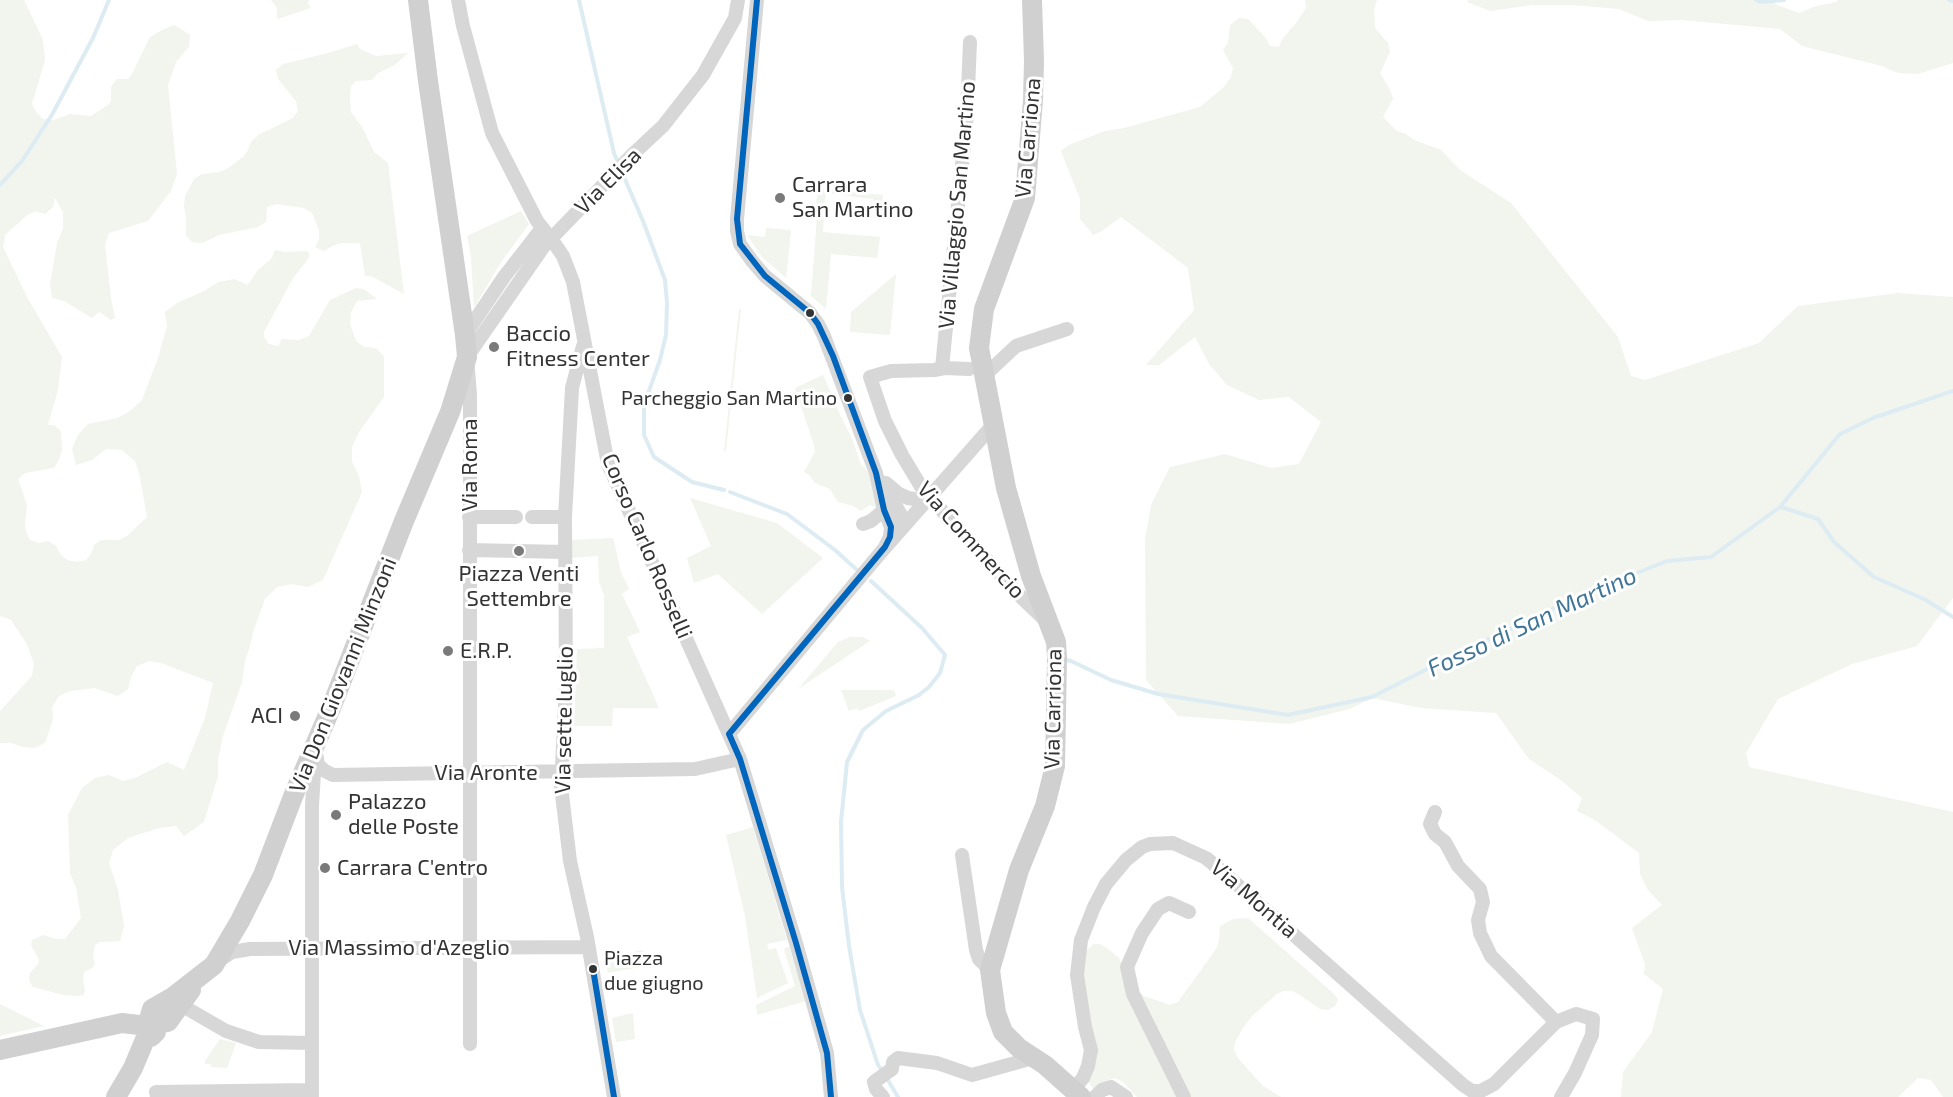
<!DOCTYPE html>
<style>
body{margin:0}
canvas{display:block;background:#fff}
</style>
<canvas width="1953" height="1097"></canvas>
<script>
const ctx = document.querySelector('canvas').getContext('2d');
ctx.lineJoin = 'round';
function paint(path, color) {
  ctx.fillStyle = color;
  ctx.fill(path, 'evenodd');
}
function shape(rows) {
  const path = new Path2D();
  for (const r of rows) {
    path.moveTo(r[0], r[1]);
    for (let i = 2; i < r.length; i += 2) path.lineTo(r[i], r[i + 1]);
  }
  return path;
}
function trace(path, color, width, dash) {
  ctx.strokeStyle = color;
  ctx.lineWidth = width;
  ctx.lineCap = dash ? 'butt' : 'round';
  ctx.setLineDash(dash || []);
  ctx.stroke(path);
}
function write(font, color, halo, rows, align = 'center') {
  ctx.font = font + ' "Exo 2",sans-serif';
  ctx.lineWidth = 6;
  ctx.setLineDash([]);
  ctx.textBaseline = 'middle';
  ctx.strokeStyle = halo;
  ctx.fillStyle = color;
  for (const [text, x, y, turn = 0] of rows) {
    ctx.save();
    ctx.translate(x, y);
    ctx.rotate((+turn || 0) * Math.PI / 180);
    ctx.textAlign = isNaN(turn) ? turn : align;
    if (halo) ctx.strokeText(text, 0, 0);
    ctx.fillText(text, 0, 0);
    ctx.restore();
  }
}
paint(shape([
 [0,0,24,0,43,40,45,60,32,104,36,112,43,119,53,120,70,114,91,116,108,105,111,101,111,87,117,79,128,79,132,74,150,37,164,29,175,25,190,35,189,47,176,62,168,85,177,174,171,191,148,221,109,233,105,245,111,298,115,318,111,320,99,312,92,318,64,301,52,298,50,285,57,243,63,228,63,212,55,198,53,207,45,214,36,211,27,215,5,235,3,247,28,299,62,357,58,390,48,425,54,425,61,431,62,450,59,460,54,468,25,473,18,479,27,505,25,523,26,532,30,540,39,543,48,541,56,546,61,555,67,560,77,562,86,560,91,554,94,545,101,540,119,540,127,536,147,517,140,477,135,461,122,450,106,449,92,460,76,465,72,449,78,435,88,424,117,418,130,411,142,400,158,358,167,326,165,312,177,303,204,291,218,282,234,279,248,285,257,271,272,258,275,250,285,252,307,251,309,253,309,258,293,278,264,332,264,337,269,344,278,346,282,339,299,340,309,336,330,300,356,288,364,289,377,299,357,301,351,312,350,324,356,341,364,347,376,348,384,357,384,397,359,432,352,447,352,462,359,476,362,492,323,580,308,587,292,584,277,587,265,599,254,629,250,646,245,661,242,682,223,736,218,759,218,776,204,822,184,836,176,826,159,828,128,838,113,850,109,863,118,890,124,926,120,941,99,942,95,945,93,955,95,964,92,968,84,972,83,979,85,991,83,995,79,996,63,995,33,987,30,983,29,977,30,973,38,964,39,960,31,945,32,940,43,935,57,939,65,939,81,918,76,887,70,873,68,815,82,788,95,778,109,775,123,781,137,777,167,762,184,770,205,718,213,683,161,663,149,661,137,666,131,677,128,689,118,696,95,688,70,691,59,696,52,707,53,719,45,743,34,748,23,747,11,743,0,743,0,711,32,676,34,664,27,644,11,620,0,616],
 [271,0,309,0,308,3,311,8,277,19,277,8],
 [1305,0,1377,0,1374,9,1375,28,1388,43,1390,52,1380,73,1390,90,1393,99,1383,117,1397,131,1406,134,1414,140,1441,150,1460,170,1511,203,1618,337,1631,376,1645,380,1759,343,1798,306,1898,293,1953,297,1953,598,1917,646,1852,664,1778,699,1746,753,1749,767,1953,812,1953,1097,1943,1097,1931,1080,1918,1078,1898,1097,1621,1097,1623,1072,1652,1032,1663,989,1644,974,1645,964,1632,928,1662,905,1648,890,1640,874,1639,853,1595,820,1577,811,1582,798,1562,781,1529,759,1496,713,1421,708,1372,698,1350,709,1289,724,1178,716,1146,680,1145,540,1151,505,1170,467,1225,454,1271,468,1299,464,1321,422,1289,397,1259,400,1227,385,1209,364,1195,337,1159,365,1146,365,1194,310,1188,268,1121,217,1102,231,1093,235,1080,219,1080,199,1061,151,1069,145,1105,131,1124,128,1200,107,1224,87,1231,77,1233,68,1223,50,1228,43,1230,25,1239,18,1248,19,1265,37,1270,46,1279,47,1283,38,1296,23,1306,8],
 [1468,0,1772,0,1775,4,1799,13,1813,7,1836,2,1838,0,1953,0,1953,63,1918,74,1898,73,1882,66,1802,46,1780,29,1682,20,1648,21,1619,9,1572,5,1532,5,1490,11,1467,2],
 [357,44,360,49,376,56,408,53,395,65,378,73,372,80,356,81,351,86,350,97,351,112,362,127,374,152,388,163,404,294,371,276,365,276,360,243,341,243,332,246,324,251,315,247,319,240,319,230,312,213,304,208,276,204,267,207,266,222,258,227,219,235,202,243,192,242,186,235,186,216,184,207,185,196,194,179,202,174,220,172,228,168,243,157,248,150,251,142,258,135,293,118,298,111,296,101,278,79,276,70,283,64,328,53],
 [818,189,883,195,881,209,878,208,873,199,826,193,824,206,816,205],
 [521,211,529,224,501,262,474,308,471,257,467,236],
 [817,217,824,218,823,232,880,237,877,258,831,254,826,309,811,296],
 [766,228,791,230,786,278,762,257,747,235,765,237],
 [896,274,890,335,850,332,851,312],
 [739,309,741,309,726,451,724,451],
 [823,375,830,391,834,393,838,398,837,408,852,439,861,464,872,477,877,508,870,505,861,511,853,506,838,502,830,489,815,483,810,476,804,472,815,452,814,445,795,388],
 [690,498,777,523,823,558,762,614,718,574,694,583,687,558,711,546],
 [613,538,621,572,629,589,622,594,640,632,627,637,659,708,613,708,612,726,574,726,577,649,604,648,604,595,599,582,598,556,571,558,571,540],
 [850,637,863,637,870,641,798,689,838,642],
 [841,690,894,690,896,696,859,711,857,708,849,711],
 [753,827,787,940,767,944,769,950,776,948,788,983,757,998,745,916,726,835],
 [1248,918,1333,993,1338,999,1335,1006,1328,1010,1320,1009,1300,995,1292,991,1284,991,1277,994,1252,1016,1243,1028,1235,1042,1234,1050,1237,1057,1263,1086,1281,1097,1137,1097,1123,1082,1115,1078,1106,1081,1098,1090,1094,1090,1089,1083,1088,1080,1082,983,1084,958,1087,950,1093,944,1100,944,1107,948,1119,958,1132,987,1144,996,1170,1005,1178,1002,1216,949,1219,941,1220,926,1233,919],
 [789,946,806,1001,757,1015,756,1005,795,986,784,949],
 [643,950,646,966,608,973,605,958],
 [0,1004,44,1026,0,1036],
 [633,1013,635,1039,616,1042,612,1018],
 [220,1039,236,1043,227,1068,211,1067,211,1064,205,1064,205,1061]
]), '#f1f5ed');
trace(shape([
 [579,0,614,153,618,163],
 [1756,0,1761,2,1784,0],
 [1949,0,1953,1],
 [621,170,643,221,665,280,667,303,666,335,660,360,644,405,644,435,654,457,692,482,724,490],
 [0,185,22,161,53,113,93,38,109,0],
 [730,492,787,514,835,550,856,569],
 [1781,507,1818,519,1834,542,1874,577,1926,600,1953,617],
 [871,581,922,628,945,655,940,673,929,687,919,695,886,711,863,730,847,762,841,822,842,887,849,946,860,1010,878,1065,882,1071],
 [1066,660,1071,661,1111,680,1158,694,1288,715,1372,697,1439,663,1584,594,1667,561,1711,557,1780,507,1840,434,1873,418,1953,391],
 [886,1077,898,1097]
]), '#ddebf3', 4);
trace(shape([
 [458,0,463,26,492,133,537,221,552,240,563,256,573,282,608,464,740,759,796,943,827,1053,831,1097],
 [757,0,737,219,737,231,740,244,752,261,765,276,810,313,818,324,824,336,876,473,884,510,891,527,890,537,885,547],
 [632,155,663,126,703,75,735,18,738,0],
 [465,335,504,277,542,228],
 [583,346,572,388,565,517,566,684,561,786,570,861,587,937,614,1097],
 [942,368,967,114,970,42],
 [969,369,945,368,934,370,891,371,870,377,885,421,902,455,923,490,1023,599,1045,620],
 [984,376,1016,346,1067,329],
 [882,482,901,515,901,529],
 [886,483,899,494,908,498,926,501],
 [469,517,516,517],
 [532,517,565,517],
 [863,524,871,521,884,510],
 [469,550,565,552],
 [729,734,882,551,993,425],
 [316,753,318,765,325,771,333,775,695,769,740,759],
 [1435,812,1430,824,1435,834,1445,842,1458,866,1480,889,1483,902,1478,920,1480,933,1491,956,1556,1022],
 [962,855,976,950,979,959,990,970],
 [220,960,232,952,250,949,589,947],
 [181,1005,226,1031,259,1042,312,1043],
 [470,1044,470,395,467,357,544,246],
 [1073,1090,1083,1078,1088,1066,1091,1050,1085,1027,1077,975,1081,940,1094,907,1106,884,1126,860,1142,847,1150,844,1173,843,1206,858,1223,872,1463,1085,1472,1091,1481,1091,1494,1084,1556,1022,1576,1014,1593,1019,1592,1035,1575,1073,1561,1097],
 [157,1097,156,1092,312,1090],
 [312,1097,312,806,315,756],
 [883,1097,876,1089,874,1082,892,1069,893,1062,898,1058,937,1063,972,1075,1033,1058],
 [1095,1097,1102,1090,1111,1087,1126,1097],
 [1184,1097,1133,994,1127,967,1142,933,1158,909,1169,903,1189,912]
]), '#d7d7d7', 14);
trace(shape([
 [1032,0,1034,61,1033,100,1025,198,984,309,979,348,1006,488,1031,576,1056,642,1057,658,1055,766,1045,806,1019,870,990,970,996,1013,1003,1032,1019,1048,1045,1065,1081,1097],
 [149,1019,152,1009,173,997,214,965,240,921,263,875,294,794,331,708,404,521,450,412,467,357,465,335,428,81,418,0],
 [156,1024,168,1022,191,990],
 [0,1050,122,1023,139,1025],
 [116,1097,133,1068,146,1037,151,1037,156,1032,156,1024]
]), '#d0d0d0', 20);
trace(shape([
 [544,246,632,155]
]), '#d7d7d7', 14);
trace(shape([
 [757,0,737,219,740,244,765,276,810,313,818,324,833,356,876,473,884,510,891,527,890,537,885,547,729,734,740,759,796,943,827,1053,831,1097],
 [593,969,614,1097]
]), '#0065bd', 6);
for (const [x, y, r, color] of [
 [780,198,6,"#7a7a7a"],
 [810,313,5,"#333"],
 [494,347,6,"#7a7a7a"],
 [848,398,5,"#333"],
 [519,551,6,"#7a7a7a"],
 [448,651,6,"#7a7a7a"],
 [295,716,6,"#7a7a7a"],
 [336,815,6,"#7a7a7a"],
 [325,868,6,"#7a7a7a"],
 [593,969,5,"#333"]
]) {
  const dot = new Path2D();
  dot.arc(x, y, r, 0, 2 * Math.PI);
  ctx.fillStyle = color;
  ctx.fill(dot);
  trace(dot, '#fff', 2);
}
write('20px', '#333', '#fff', [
 ["Parcheggio San Martino",837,398],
 ["Piazza",604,958,"left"],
 ["due giugno",604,983,"left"]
], 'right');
write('22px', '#333', '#fff', [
 ["Via Carriona",1028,138,-85],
 ["Via Elisa",608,181,-45],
 ["Via Villaggio San Martino",957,205,-85],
 ["Via Roma",470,465,-90],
 ["Via Commercio",971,540,48],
 ["Corso Carlo Rosselli",647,546,67],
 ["Via Don Giovanni Minzoni",343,675,-68],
 ["Via Carriona",1053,709,-89],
 ["Via sette luglio",564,720,-89],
 ["Via Aronte",486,773],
 ["Via Montia",1254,899,41],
 ["Via Massimo d'Azeglio",399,948]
]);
write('22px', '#333', '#fff', [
 ["Carrara",792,185],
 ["San Martino",792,210],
 ["Baccio",506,334],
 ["Fitness Center",506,359],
 ["Piazza Venti",519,574,"center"],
 ["Settembre",519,599,"center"],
 ["E.R.P.",460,651],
 ["ACI",283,716,"right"],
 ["Palazzo",348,802],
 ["delle Poste",348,827],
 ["Carrara C'entro",337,868]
], 'left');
write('italic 24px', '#3f7597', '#fff', [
 ["Fosso di San Martino",1532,622,-25]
]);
</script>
